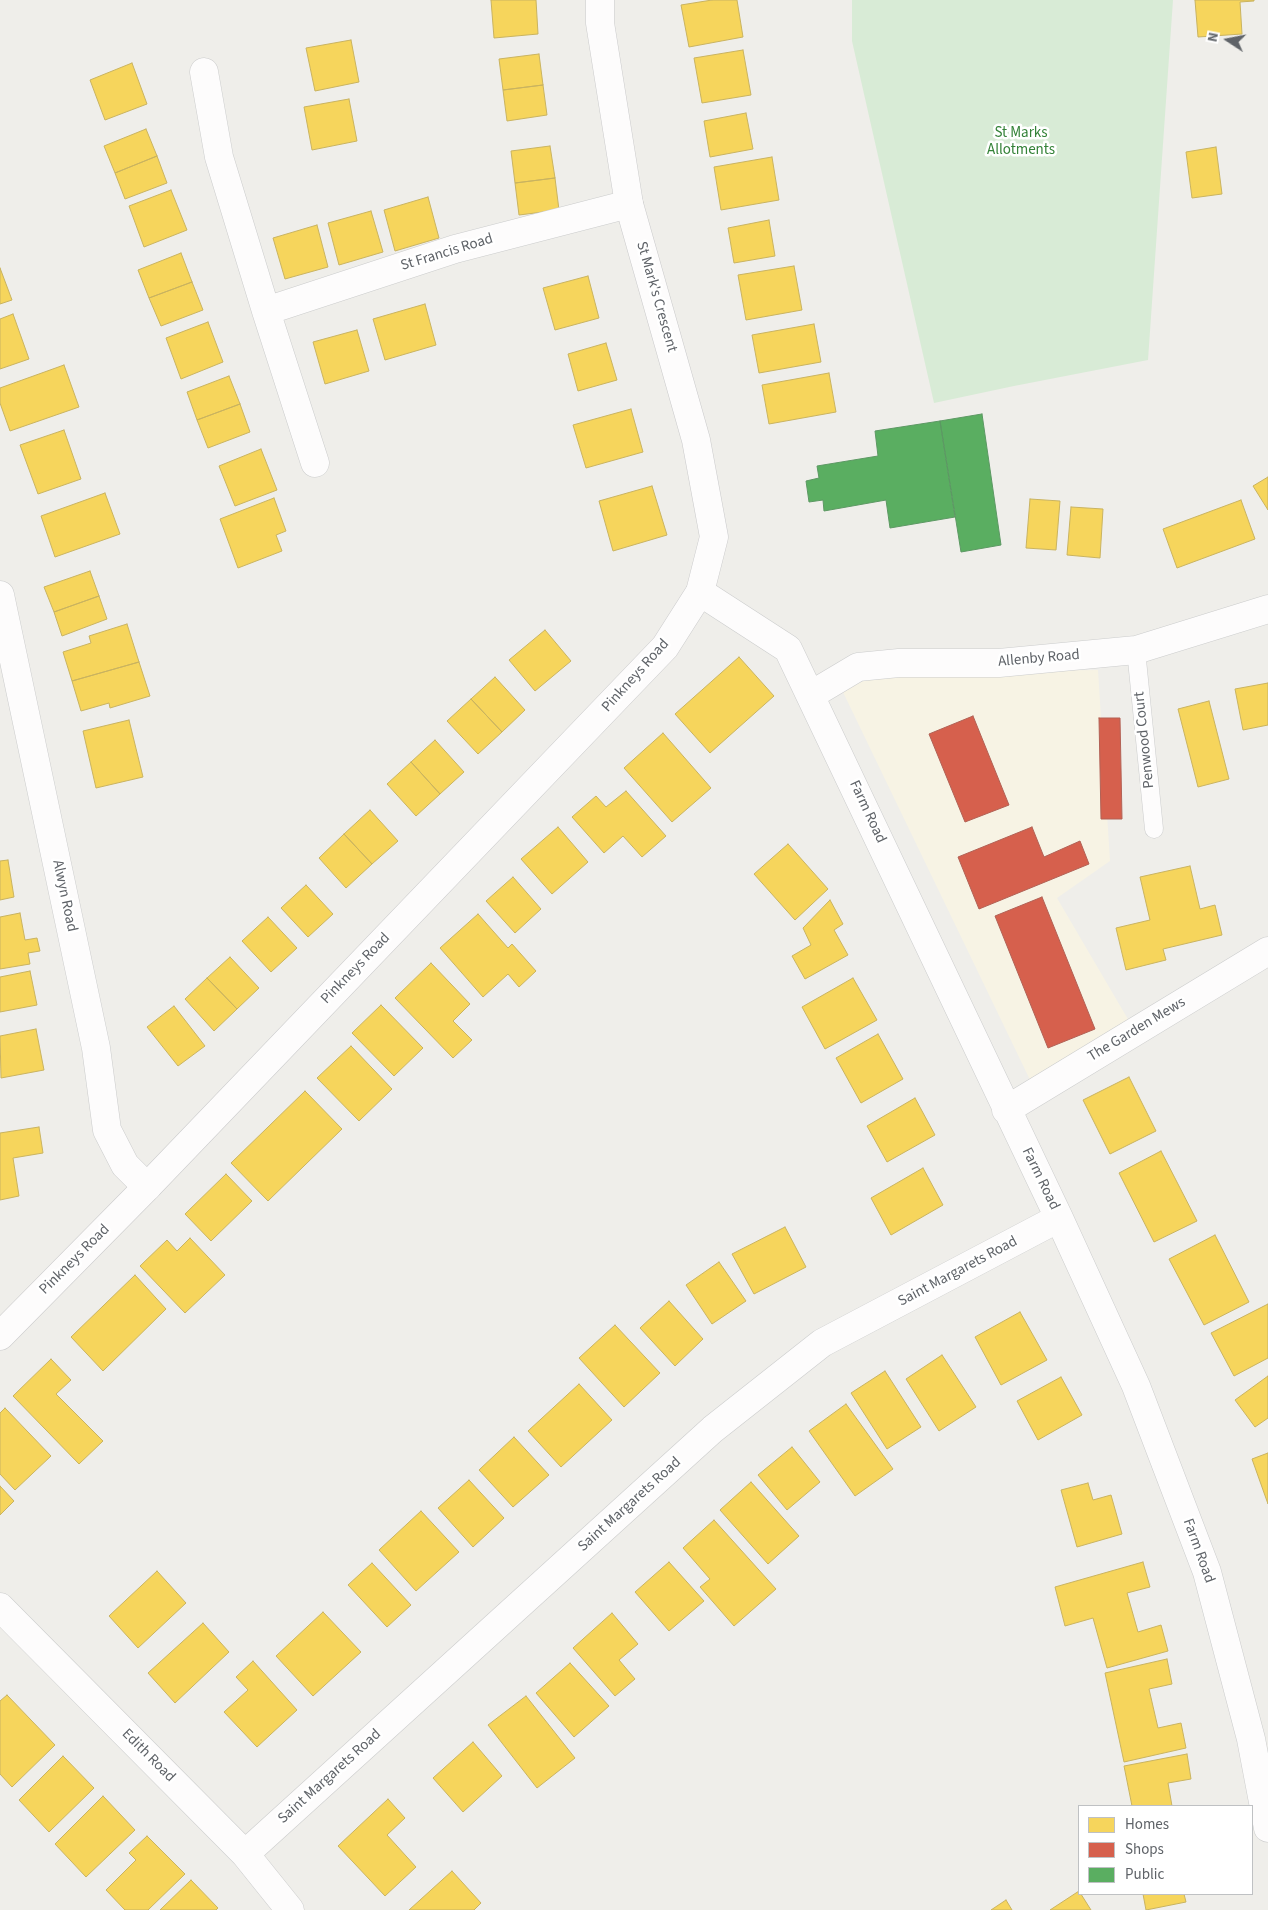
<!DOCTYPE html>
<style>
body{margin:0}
#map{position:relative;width:1268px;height:1910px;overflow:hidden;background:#efeeea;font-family:"Source Sans 3",sans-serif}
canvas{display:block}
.legend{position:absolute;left:1078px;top:1805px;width:175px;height:90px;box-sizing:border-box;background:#fff;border:1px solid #bfc1c3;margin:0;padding:6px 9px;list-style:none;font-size:15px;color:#5f6368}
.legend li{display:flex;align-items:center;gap:10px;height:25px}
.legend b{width:25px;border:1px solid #bfc1c3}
.north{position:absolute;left:1203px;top:15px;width:50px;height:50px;-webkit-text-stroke:4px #fff;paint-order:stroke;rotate:281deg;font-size:14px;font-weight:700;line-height:20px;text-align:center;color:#5f6368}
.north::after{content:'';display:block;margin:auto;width:18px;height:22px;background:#5f6368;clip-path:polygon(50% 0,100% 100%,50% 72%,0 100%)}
</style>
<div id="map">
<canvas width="1268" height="1910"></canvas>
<ul class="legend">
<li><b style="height:14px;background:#f6d55c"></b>Homes</li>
<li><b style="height:14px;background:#d6604d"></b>Shops</li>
<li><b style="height:14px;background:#5aae61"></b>Public</li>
</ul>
<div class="north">N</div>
</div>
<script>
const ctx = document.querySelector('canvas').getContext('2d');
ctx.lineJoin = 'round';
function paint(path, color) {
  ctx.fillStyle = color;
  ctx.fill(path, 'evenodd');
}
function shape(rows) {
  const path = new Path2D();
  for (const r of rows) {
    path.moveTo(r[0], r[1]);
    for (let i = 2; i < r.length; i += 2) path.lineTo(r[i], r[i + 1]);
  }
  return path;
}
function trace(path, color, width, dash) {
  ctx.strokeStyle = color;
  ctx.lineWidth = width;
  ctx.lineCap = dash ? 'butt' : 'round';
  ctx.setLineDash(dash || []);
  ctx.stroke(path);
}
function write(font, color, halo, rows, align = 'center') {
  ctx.font = font + ' "Source Sans 3",sans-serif';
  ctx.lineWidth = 5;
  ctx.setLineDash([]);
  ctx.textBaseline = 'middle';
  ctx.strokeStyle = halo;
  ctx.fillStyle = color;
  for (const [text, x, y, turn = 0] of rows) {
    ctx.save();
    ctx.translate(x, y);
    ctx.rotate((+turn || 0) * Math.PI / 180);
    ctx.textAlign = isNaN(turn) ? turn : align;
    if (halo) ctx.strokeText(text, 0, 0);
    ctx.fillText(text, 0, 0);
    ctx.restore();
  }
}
paint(shape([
 [1098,670,1110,861,1057,898,1129,1021,1032,1084,842,690,871,678,928,672]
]), '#f7f3e4');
paint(shape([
 [852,0,1173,0,1148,360,1014,386,934,403,852,41]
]), '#d8ebd6');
const homes = shape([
 [491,0,536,0,538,34,494,38,491,0],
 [712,0,737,0,743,37,689,47,681,5,712,0],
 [1195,0,1254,0,1254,1,1240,2,1242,34,1198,37,1195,0],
 [351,40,359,82,315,91,306,48,351,40],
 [743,50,751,95,702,103,694,58,743,50],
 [539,54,543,85,503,90,499,59,539,54],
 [132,63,147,104,105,120,90,80,132,63],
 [543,85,547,115,507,121,503,90,543,85],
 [349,99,357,141,312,150,304,107,349,99],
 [746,113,753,149,710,157,704,121,746,113],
 [146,129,157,156,115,173,104,146,146,129],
 [550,146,555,178,515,183,511,151,550,146],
 [1216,147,1222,194,1192,198,1186,152,1216,147],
 [157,156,167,183,125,199,115,173,157,156],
 [772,157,779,200,721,210,714,167,772,157],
 [555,178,559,210,519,215,515,183,555,178],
 [171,190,187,230,144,247,129,206,171,190],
 [428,197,439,238,395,251,384,210,428,197],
 [371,211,383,252,339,265,328,223,371,211],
 [769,220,775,256,734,263,728,228,769,220],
 [317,225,328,267,285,279,273,238,317,225],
 [181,253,192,282,149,298,138,270,181,253],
 [794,266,802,310,746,320,738,275,794,266],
 [0,268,12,300,0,304,0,268],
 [588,276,599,318,555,330,543,288,588,276],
 [192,282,203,310,161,326,149,298,192,282],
 [425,304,436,345,385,360,373,319,425,304],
 [13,314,29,359,0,369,0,319,13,314],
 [208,322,223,362,181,379,166,338,208,322],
 [814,324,821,362,759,373,752,335,814,324],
 [357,330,369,371,325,384,313,342,357,330],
 [606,343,617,380,578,391,568,354,606,343],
 [64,365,79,407,10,431,0,403,0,388,64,365],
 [829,373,836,412,769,424,762,385,829,373],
 [229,376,240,404,197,420,187,392,229,376],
 [240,404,250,432,208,448,197,420,240,404],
 [631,409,643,452,586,468,573,425,631,409],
 [64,430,81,479,38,494,20,445,64,430],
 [261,449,277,490,235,506,219,466,261,449],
 [1268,477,1268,510,1253,486,1268,477],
 [652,486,667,535,613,551,599,501,652,486],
 [105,493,120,534,55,557,41,516,105,493],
 [274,498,286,531,276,535,282,551,238,568,220,519,274,498],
 [1030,499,1060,501,1056,550,1026,548,1030,499],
 [1241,500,1255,539,1177,568,1163,529,1241,500],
 [1071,507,1103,509,1100,558,1067,555,1071,507],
 [90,571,99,596,54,612,44,587,90,571],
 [99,596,107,619,62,636,54,612,99,596],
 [127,624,139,662,72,681,63,652,91,643,89,636,127,624],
 [545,630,571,661,535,691,509,660,545,630],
 [739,657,774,696,710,753,675,714,739,657],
 [139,662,150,696,110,708,109,703,81,711,72,681,139,662],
 [495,677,525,710,502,732,471,699,495,677],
 [1268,683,1268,725,1243,730,1235,689,1268,683],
 [471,699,502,732,478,754,447,721,471,699],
 [1209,701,1229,779,1198,787,1178,709,1209,701],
 [129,720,143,777,96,788,83,731,129,720],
 [663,733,711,788,672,822,624,768,663,733],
 [435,740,464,772,440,794,411,762,435,740],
 [411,762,440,794,416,816,387,784,411,762],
 [626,791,666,836,642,857,623,836,604,853,572,817,596,796,606,807,626,791],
 [370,810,398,841,372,864,344,834,370,810],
 [558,827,588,862,552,894,521,859,558,827],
 [344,834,372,864,346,888,319,858,344,834],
 [788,844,828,889,795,920,754,874,788,844],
 [8,860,14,897,0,900,0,861,8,860],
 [1190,866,1200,909,1215,905,1222,935,1163,949,1166,960,1126,970,1116,928,1150,920,1140,877,1190,866],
 [513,877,541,909,515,933,486,901,513,877],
 [306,885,333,914,308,937,281,908,306,885],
 [830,900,843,924,834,930,848,955,805,979,792,956,811,945,803,928,830,900],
 [20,913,25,940,37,938,40,951,28,953,30,964,0,969,0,917,20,913],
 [478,914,508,948,512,944,536,971,519,987,508,974,483,997,440,948,478,914],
 [268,917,297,948,271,972,242,941,268,917],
 [230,957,259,988,237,1009,207,978,230,957],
 [431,963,470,1004,453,1021,472,1040,453,1058,395,998,431,963],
 [30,971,37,1005,0,1012,0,977,30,971],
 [207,978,237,1009,214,1031,185,999,207,978],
 [853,978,877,1020,825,1049,802,1007,853,978],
 [381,1005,423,1048,394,1076,352,1033,381,1005],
 [174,1006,205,1046,178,1066,147,1027,174,1006],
 [36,1029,44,1070,1,1078,0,1036,36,1029],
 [878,1034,903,1079,861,1103,836,1058,878,1034],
 [351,1046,392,1089,359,1121,317,1078,351,1046],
 [1129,1077,1156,1131,1110,1154,1083,1100,1129,1077],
 [305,1091,342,1129,268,1201,231,1163,305,1091],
 [915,1098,935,1135,887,1162,867,1126,915,1098],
 [39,1127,43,1153,13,1158,19,1196,0,1200,0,1133,39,1127],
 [1161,1151,1197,1221,1154,1242,1119,1173,1161,1151],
 [923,1168,943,1205,891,1235,871,1198,923,1168],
 [226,1174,252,1201,211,1241,185,1214,226,1174],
 [785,1227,806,1267,754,1294,732,1254,785,1227],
 [1215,1235,1249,1302,1204,1325,1169,1259,1215,1235],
 [190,1238,225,1275,185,1313,140,1266,167,1240,177,1251,190,1238],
 [719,1262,746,1301,712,1324,686,1285,719,1262],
 [135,1275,166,1309,103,1371,71,1337,135,1275],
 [669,1301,703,1339,675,1366,640,1328,669,1301],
 [1268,1304,1268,1358,1234,1376,1211,1333,1268,1304],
 [1020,1312,1047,1360,1001,1385,975,1337,1020,1312],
 [615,1325,660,1373,624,1407,579,1358,615,1325],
 [942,1355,976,1407,939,1431,906,1379,942,1355],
 [51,1359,71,1380,56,1394,103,1441,79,1464,13,1396,51,1359],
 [885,1371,921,1427,887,1449,851,1393,885,1371],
 [1268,1376,1268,1418,1255,1427,1235,1400,1268,1376],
 [1061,1377,1082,1415,1038,1440,1017,1401,1061,1377],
 [579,1384,612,1420,561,1467,528,1431,579,1384],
 [846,1404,893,1469,855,1496,809,1431,846,1404],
 [5,1408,51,1456,15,1490,0,1474,0,1413,5,1408],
 [514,1437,549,1475,513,1507,479,1470,514,1437],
 [792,1447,820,1482,787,1510,758,1475,792,1447],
 [1268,1453,1268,1504,1252,1459,1268,1453],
 [469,1480,504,1518,473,1547,438,1508,469,1480],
 [751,1482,799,1536,768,1564,720,1510,751,1482],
 [1088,1483,1093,1500,1111,1495,1122,1534,1077,1547,1061,1490,1088,1483],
 [0,1486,14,1501,0,1515,0,1486],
 [421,1511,459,1552,416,1591,379,1550,421,1511],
 [714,1520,776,1589,734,1626,700,1587,710,1579,683,1548,714,1520],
 [669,1562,704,1601,669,1631,635,1592,669,1562],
 [1143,1562,1150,1587,1127,1593,1138,1632,1161,1625,1168,1651,1107,1668,1093,1618,1065,1626,1055,1587,1143,1562],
 [372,1563,411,1605,387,1627,348,1585,372,1563],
 [157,1571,186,1603,138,1648,109,1616,157,1571],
 [323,1612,361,1652,313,1696,276,1656,323,1612],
 [612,1613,638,1644,619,1660,635,1679,615,1696,573,1648,612,1613],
 [203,1623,229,1652,175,1703,148,1673,203,1623],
 [1167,1659,1172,1684,1149,1689,1158,1728,1181,1723,1186,1748,1124,1762,1105,1673,1167,1659],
 [253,1661,297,1710,257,1747,224,1712,248,1690,236,1677,253,1661],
 [570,1663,609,1706,574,1737,536,1693,570,1663],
 [7,1695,55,1745,12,1787,0,1774,0,1701,7,1695],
 [526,1696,575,1758,537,1788,488,1725,526,1696],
 [473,1742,502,1776,463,1812,433,1778,473,1742],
 [1187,1754,1191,1779,1168,1783,1172,1806,1132,1806,1124,1766,1187,1754],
 [63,1756,94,1788,49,1832,19,1800,63,1756],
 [103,1796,135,1830,86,1877,55,1844,103,1796],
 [388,1799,405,1818,387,1835,416,1867,385,1896,338,1846,388,1799],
 [147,1836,185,1874,148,1910,125,1910,106,1890,136,1860,129,1853,147,1836],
 [452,1871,481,1903,474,1910,409,1910,452,1871],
 [191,1880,218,1908,216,1910,160,1910,191,1880],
 [1079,1891,1091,1910,1050,1910,1079,1891],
 [1143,1894,1184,1894,1186,1902,1146,1910,1143,1894],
 [1006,1900,1012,1910,991,1910,1006,1900]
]);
paint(homes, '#f6d55c');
trace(homes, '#c9b360', 1);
const shops = shape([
 [973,716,1009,805,965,822,929,734,973,716],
 [1099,718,1120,718,1122,819,1101,819,1099,718],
 [1032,827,1044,857,1080,841,1089,864,979,909,958,857,1032,827],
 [1042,897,1095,1029,1048,1048,995,916,1042,897]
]);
paint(shops, '#d6604d');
trace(shops, '#b26155', 1);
const public = shape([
 [982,414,1001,545,961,552,940,421,982,414],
 [940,421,955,517,890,528,886,500,824,511,823,500,809,502,806,481,819,478,817,466,878,456,875,431,940,421]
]);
paint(public, '#5aae61');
trace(public, '#5c9863', 1);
const lane = shape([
 [1136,650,1154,829]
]);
const street = shape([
 [204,72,219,157,266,311],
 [315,463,266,311,455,249,629,204],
 [700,592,788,649,1059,1218,1136,1386,1207,1572,1251,1739,1268,1828],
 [0,595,96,1048,107,1130,125,1165,147,1187],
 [811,695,858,667,899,663,999,663,1136,650,1268,609],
 [1006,1110,1268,951],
 [0,1607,245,1854,290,1910],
 [245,1854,713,1429,822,1343,1059,1218]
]);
const secondary = shape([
 [0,1336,147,1187,665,647,700,592,714,537,696,440,629,204,600,23,600,0]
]);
trace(lane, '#cbcccc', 19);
trace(street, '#cbcccc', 29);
trace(secondary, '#cacacb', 29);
trace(lane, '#fdfcfc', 18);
trace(street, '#fdfcfc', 28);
trace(secondary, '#fdfcfc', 28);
write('15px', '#348238', '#fff', [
 ["St Marks",1021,134],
 ["Allotments",1021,151]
]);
write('15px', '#5f6368', '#fff', [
 ["St Francis Road",447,253,-17],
 ["St Mark's Crescent",656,297,74],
 ["Allenby Road",1039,659,-5],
 ["Pinkneys Road",636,676,-48],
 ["Penwood Court",1145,740,-96],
 ["Farm Road",867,812,65],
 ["Alwyn Road",64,896,78],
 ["Pinkneys Road",356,969,-46],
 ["The Garden Mews",1137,1030,-31],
 ["Farm Road",1040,1179,64],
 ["Pinkneys Road",75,1260,-45],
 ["Saint Margarets Road",958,1272,-28],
 ["Saint Margarets Road",630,1505,-42],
 ["Farm Road",1198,1551,70],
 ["Edith Road",148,1756,45],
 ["Saint Margarets Road",330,1777,-42]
]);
</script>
